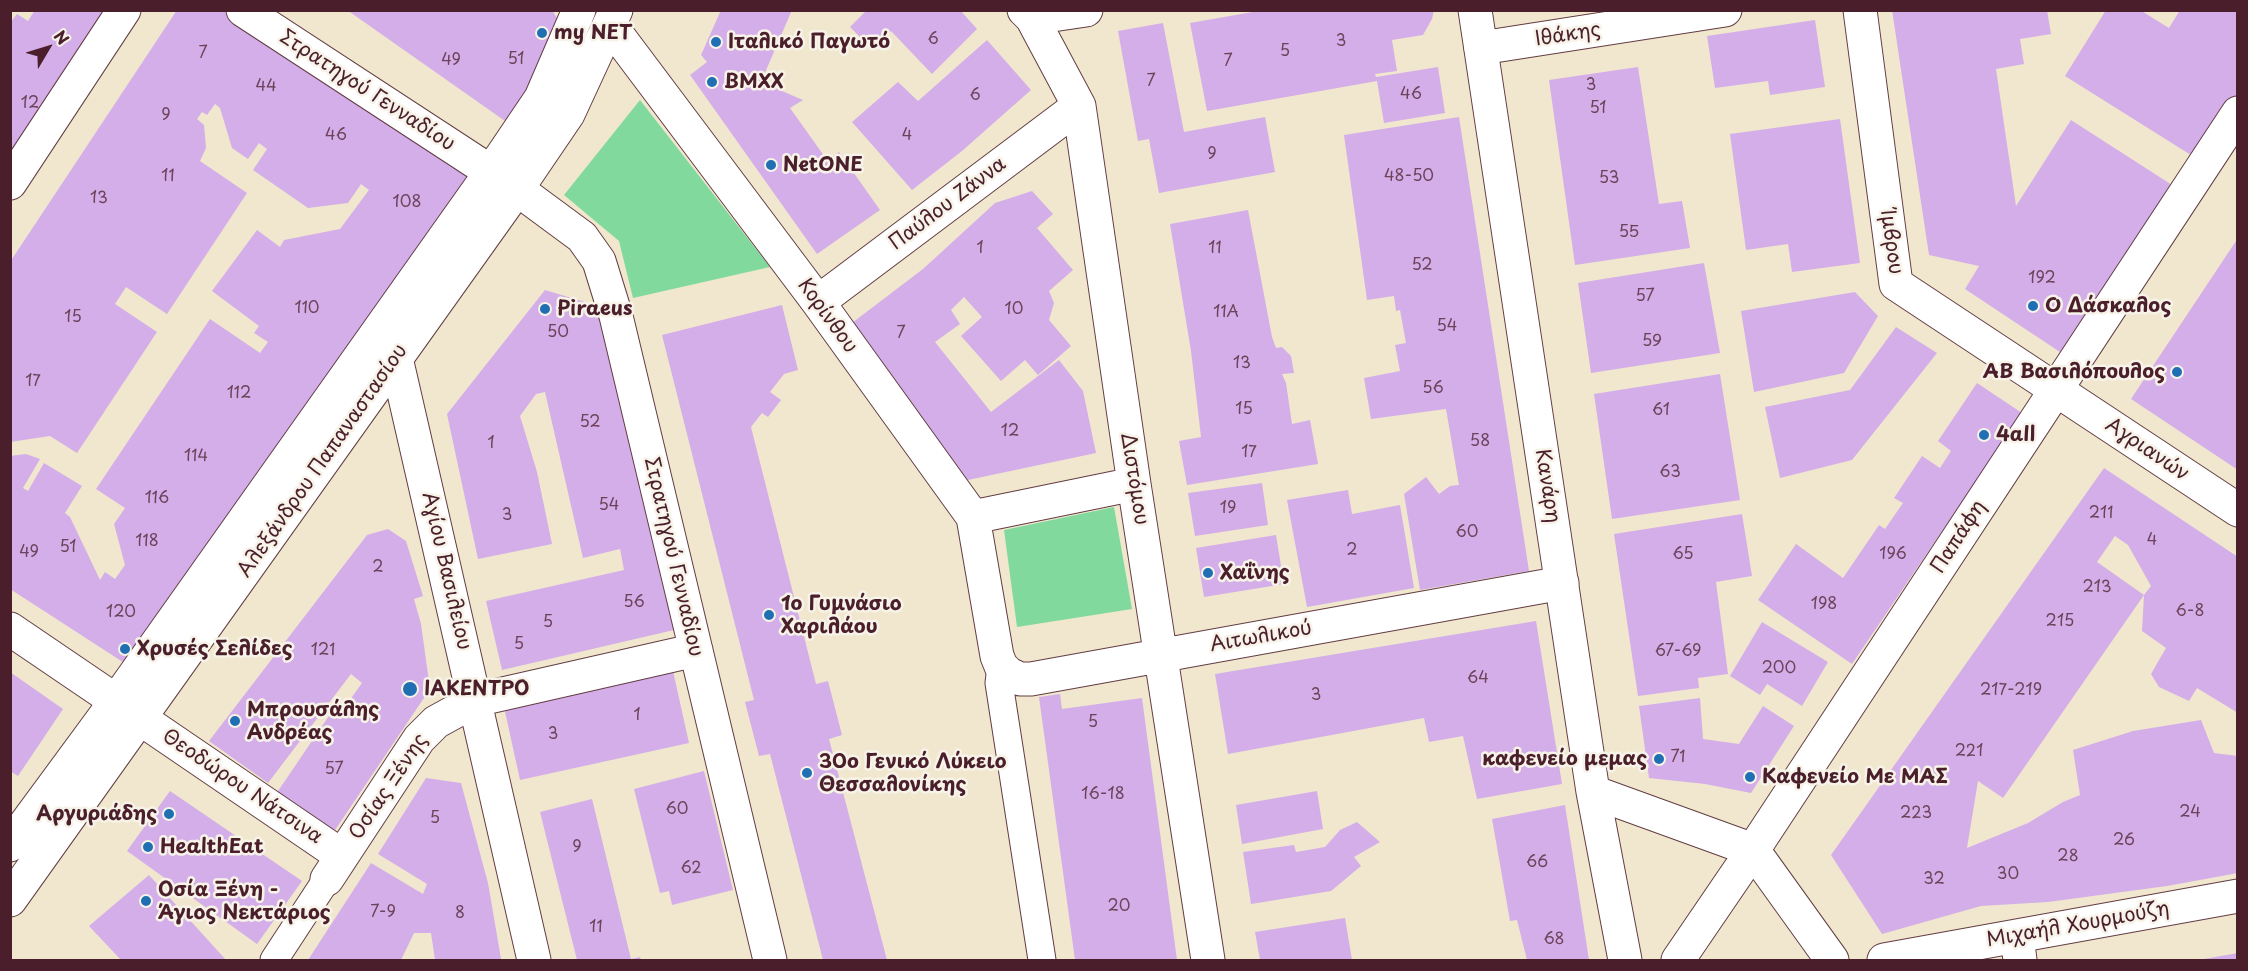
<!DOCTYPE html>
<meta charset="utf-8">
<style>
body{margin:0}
#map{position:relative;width:2248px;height:971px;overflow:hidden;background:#f0e7ce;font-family:"Playpen Sans",sans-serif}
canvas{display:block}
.frame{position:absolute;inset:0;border:12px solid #4a1f2b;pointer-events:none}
.north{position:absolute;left:18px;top:18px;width:60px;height:60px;-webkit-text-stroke:4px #f7f3e8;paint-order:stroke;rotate:52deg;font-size:16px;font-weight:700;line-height:24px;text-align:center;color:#4a1f2b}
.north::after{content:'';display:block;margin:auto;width:21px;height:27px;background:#4a1f2b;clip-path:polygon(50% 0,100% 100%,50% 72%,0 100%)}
</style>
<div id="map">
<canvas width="2248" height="971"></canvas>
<div class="frame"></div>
<div class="north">N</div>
</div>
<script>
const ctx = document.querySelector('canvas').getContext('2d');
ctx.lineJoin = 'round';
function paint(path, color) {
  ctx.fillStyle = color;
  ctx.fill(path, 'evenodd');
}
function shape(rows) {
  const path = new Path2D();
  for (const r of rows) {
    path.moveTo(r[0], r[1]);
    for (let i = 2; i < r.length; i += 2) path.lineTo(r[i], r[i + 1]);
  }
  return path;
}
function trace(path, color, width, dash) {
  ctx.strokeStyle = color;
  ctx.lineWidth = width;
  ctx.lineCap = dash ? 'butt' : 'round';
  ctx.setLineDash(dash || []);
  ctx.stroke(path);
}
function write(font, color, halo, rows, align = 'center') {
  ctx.font = font + ' "Playpen Sans",sans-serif';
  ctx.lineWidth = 5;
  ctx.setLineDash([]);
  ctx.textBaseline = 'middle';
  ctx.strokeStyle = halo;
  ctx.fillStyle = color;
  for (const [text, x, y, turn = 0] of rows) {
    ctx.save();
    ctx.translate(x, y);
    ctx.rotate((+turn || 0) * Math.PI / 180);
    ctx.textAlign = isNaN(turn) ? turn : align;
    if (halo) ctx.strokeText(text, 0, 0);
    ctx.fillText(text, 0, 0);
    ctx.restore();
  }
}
paint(shape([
 [640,100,770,267,633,298,619,241,564,195],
 [1114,507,1132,609,1017,627,1004,530]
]), '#82d99d');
paint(shape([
 [35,10,108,10,10,165,10,23,17,14,28,21],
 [177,10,225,10,476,170,129,666,10,589,10,456,26,454,40,459,23,488,28,491,44,463,82,486,65,513,70,517,100,580,105,572,115,579,125,565,114,524,125,508,96,489,210,319,260,353,268,342,254,333,259,326,212,291,257,230,280,247,284,240,340,229,369,190,361,184,348,203,308,208,253,170,267,149,259,143,248,159,232,148,220,108,215,104,207,115,202,112,197,119,204,125,206,148,200,161,247,193,167,314,126,287,115,304,157,332,77,453,50,436,10,442,10,262],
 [347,10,552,10,565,31,515,128],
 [721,10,792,10,761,82,803,100,790,108,827,160,839,152,880,210,817,254,690,75,707,62,701,55],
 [867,10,960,10,977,29,932,74,891,31,872,49,850,27],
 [1264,10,1434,10,1432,19,1423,35,1392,40,1397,71,1375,74,1376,77,1438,67,1445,113,1384,123,1377,81,1207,111,1190,23],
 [1892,10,2047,10,2051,34,2020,39,2024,64,1996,69,2016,206,2071,120,2172,185,2066,356,1965,289,1979,266,1929,255],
 [2106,10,2140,10,2169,28,2180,10,2238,10,2238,106,2202,162,2065,76],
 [1815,20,1825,87,1770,95,1768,81,1715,88,1707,36],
 [1163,23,1184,132,1265,117,1275,172,1159,193,1149,139,1138,141,1118,31],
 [987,40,1031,90,962,151,912,190,852,122,898,82,918,101],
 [1638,67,1659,204,1682,201,1690,248,1575,265,1549,80],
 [1459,117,1529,571,1420,590,1404,494,1426,477,1439,494,1450,486,1459,485,1446,409,1371,419,1364,378,1400,371,1395,345,1406,343,1400,310,1396,311,1394,296,1367,300,1344,135],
 [1840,119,1860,263,1792,272,1788,244,1746,250,1730,134],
 [1032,191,1053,214,1037,228,1073,270,1049,291,1054,303,1049,320,1071,346,1038,375,1025,360,1001,381,961,336,982,317,964,297,951,310,960,324,935,342,991,412,1059,360,1083,391,1096,453,963,481,848,326,923,269,995,203],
 [1248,210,1272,337,1276,348,1282,347,1291,356,1294,373,1282,374,1286,383,1292,424,1310,420,1318,464,1187,485,1179,441,1201,437,1191,351,1170,224],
 [2238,238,2238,470,2131,399],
 [1704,263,1720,353,1591,373,1578,283],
 [545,290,598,306,674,630,502,670,486,601,624,570,620,549,583,558,545,392,536,394,520,416,537,472,552,544,478,559,447,414],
 [1855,292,1878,316,1844,373,1754,392,1741,311],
 [782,305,798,370,784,374,770,392,781,400,768,417,762,413,751,427,816,684,828,681,842,735,829,739,887,960,823,960,770,754,759,756,745,702,754,700,662,335],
 [1896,327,1937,353,1852,460,1780,478,1765,407,1850,390],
 [1720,374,1740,500,1612,519,1594,394],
 [1977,383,2022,413,1852,664,1758,600,1796,544,1843,578,1879,525,1885,529,1903,503,1894,498,1922,456,1940,468,1951,451,1938,441],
 [2104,468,2238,557,2238,713,2197,688,2189,701,2159,687,2151,674,2166,648,2142,631,2144,595,2003,798,1978,781,1967,848,2028,823,2063,802,2080,795,2073,750,2133,731,2201,720,2214,753,2238,756,2238,873,2167,886,2048,902,1981,906,1882,934,1831,855],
 [2115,536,2128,545,2151,586,2144,595,2097,562],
 [1262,483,1268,525,1195,536,1188,493],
 [1348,490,1352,514,1400,505,1414,588,1307,607,1287,500],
 [1742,514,1752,576,1716,582,1728,674,1698,678,1699,688,1638,696,1614,534],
 [388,529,406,541,423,596,414,599,421,624,430,689,333,833,276,794,335,707,342,711,362,683,351,674,268,783,209,741,367,535],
 [1276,535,1284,584,1204,597,1196,548],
 [1536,621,1562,784,1477,799,1463,736,1429,742,1424,718,1228,754,1215,674],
 [1762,622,1828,662,1802,706,1767,684,1760,695,1730,676],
 [673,671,689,743,520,780,504,707],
 [10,672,63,709,18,776,10,771],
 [1060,694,1062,709,1142,698,1177,960,1075,960,1039,697],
 [1700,698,1703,739,1739,744,1763,706,1794,726,1751,793,1705,784,1649,778,1639,706],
 [704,771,733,890,672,905,669,891,660,893,634,789],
 [426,778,461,783,488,883,501,959,435,960,431,933,414,933,401,960,308,960,371,863,423,894,427,884,378,854],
 [170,791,302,881,257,944,127,851],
 [1317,791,1323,829,1242,844,1236,805],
 [592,799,631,959,640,957,641,960,577,960,540,812],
 [1565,805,1589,960,1527,960,1517,920,1510,921,1492,819],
 [1357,822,1380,842,1354,857,1361,866,1331,891,1251,904,1243,852,1294,845,1296,852,1325,847,1340,830],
 [149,875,226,960,121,960,89,926],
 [1345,918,1352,960,1260,960,1255,932],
 [2238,953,2238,960,2204,960,2204,959]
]), '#d4aee9');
const pedestrian = shape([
 [1001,666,999,683,1042,960],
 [274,960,327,879]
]);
const minor = shape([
 [243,10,491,172],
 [1024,10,1032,18,1079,106,1134,484,1208,960],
 [1860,10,1896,284,2238,510],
 [1032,18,1086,10],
 [610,25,818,302,973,517,997,656,1001,666,1009,674,1020,679,1031,679,1562,583],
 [1481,48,1725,10],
 [10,183,124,10],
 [517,189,582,237,599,261,616,316,770,960],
 [818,302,1079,106],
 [396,358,534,960],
 [973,517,1134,484],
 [10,629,116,701],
 [141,719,342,856],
 [327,879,419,739,436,722,476,700,696,650],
 [2017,937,2020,960]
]);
const tertiary = shape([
 [1475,10,1593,792,1625,960],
 [1593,792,1753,850,1832,960],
 [1884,960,2238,896]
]);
const secondary = shape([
 [10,845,116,701,491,172,541,98,579,10],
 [10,900,517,189,568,114,616,10],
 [1678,960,1753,850,2238,113]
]);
trace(pedestrian, '#633d43', 29);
trace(minor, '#633d43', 35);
trace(tertiary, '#633d43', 35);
trace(secondary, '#633d43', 35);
trace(pedestrian, '#fff', 27);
trace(minor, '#fff', 33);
trace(tertiary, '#fff', 33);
trace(secondary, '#fff', 33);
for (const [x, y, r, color] of [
 [542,33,6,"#1f6fb2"],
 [716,42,6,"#1f6fb2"],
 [712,82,6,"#1f6fb2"],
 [771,165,6,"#1f6fb2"],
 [2033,306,6,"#1f6fb2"],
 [545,309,6,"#1f6fb2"],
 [2177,372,6,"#1f6fb2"],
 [1984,435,6,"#1f6fb2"],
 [1208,573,6,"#1f6fb2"],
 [769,615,6,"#1f6fb2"],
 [125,649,6,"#1f6fb2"],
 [410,689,8,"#1f6fb2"],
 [235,721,6,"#1f6fb2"],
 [1659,759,6,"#1f6fb2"],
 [807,773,6,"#1f6fb2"],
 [1750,777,6,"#1f6fb2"],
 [169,814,6,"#1f6fb2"],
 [148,847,6,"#1f6fb2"],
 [146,901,6,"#1f6fb2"]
]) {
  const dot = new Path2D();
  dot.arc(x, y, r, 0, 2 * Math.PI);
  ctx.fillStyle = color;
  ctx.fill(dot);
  trace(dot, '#f7f3e8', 2);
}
write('16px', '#6c435a', null, [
 ["6",933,40],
 ["3",1341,42],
 ["5",1285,52],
 ["7",203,54],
 ["51",516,60],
 ["49",451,61],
 ["7",1228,62],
 ["7",1151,82],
 ["3",1591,86],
 ["44",266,87],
 ["46",1411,95],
 ["6",975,96],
 ["12",30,104],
 ["51",1598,109],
 ["9",166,116],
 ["46",336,136],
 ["4",907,136],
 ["9",1212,155],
 ["11",168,177],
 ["48-50",1409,177],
 ["53",1609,179],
 ["13",99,199],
 ["108",407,203],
 ["55",1629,233],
 ["1",980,249],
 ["11",1215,249],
 ["52",1422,266],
 ["192",2042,279],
 ["57",1645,297],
 ["110",307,309],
 ["10",1014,310],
 ["11Α",1226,313],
 ["15",73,318],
 ["54",1447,327],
 ["50",558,333],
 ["7",901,334],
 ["59",1652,342],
 ["13",1242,364],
 ["17",33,382],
 ["56",1433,389],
 ["112",239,394],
 ["15",1244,410],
 ["61",1661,411],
 ["52",590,423],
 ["12",1010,432],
 ["58",1480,442],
 ["1",491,444],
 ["17",1249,453],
 ["114",196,457],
 ["63",1670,473],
 ["116",157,499],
 ["54",609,506],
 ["19",1228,509],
 ["211",2101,514],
 ["3",507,516],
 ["60",1467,533],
 ["4",2152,541],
 ["118",147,542],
 ["51",68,548],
 ["2",1352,551],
 ["49",29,553],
 ["65",1683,555],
 ["196",1893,555],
 ["2",378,568],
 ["213",2097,588],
 ["56",634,603],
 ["198",1824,605],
 ["6-8",2190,612],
 ["120",121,613],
 ["215",2060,622],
 ["5",548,623],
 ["5",519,645],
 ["121",323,651],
 ["67-69",1678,652],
 ["200",1779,669],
 ["64",1478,679],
 ["217-219",2011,691],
 ["3",1316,696],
 ["1",637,716],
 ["5",1093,723],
 ["3",553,735],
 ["221",1969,752],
 ["71",1678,758],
 ["57",334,770],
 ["16-18",1103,795],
 ["60",677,810],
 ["24",2190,813],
 ["223",1916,814],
 ["5",435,819],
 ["26",2124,841],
 ["9",577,848],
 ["28",2068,857],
 ["66",1537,863],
 ["62",691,869],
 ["30",2008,875],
 ["32",1934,880],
 ["20",1119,907],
 ["7-9",383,913],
 ["8",460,914],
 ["11",596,928],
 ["68",1554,940]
]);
write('bold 20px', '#4a1f2b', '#f7f3e8', [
 ["my NET",554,33],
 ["Ιταλικό Παγωτό",728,42],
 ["BMXX",724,82],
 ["NetONE",783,165],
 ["Ο Δάσκαλος",2045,306],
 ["Piraeus",557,309],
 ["ΑΒ Βασιλόπουλος",2165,372,"right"],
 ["4all",1996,435],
 ["Χαΐνης",1220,573],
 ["1ο Γυμνάσιο",781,604],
 ["Χαριλάου",781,627],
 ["Χρυσές Σελίδες",137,649],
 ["ΙΑΚΕΝΤΡΟ",424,689],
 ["Μπρουσάλης",247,710],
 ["Ανδρέας",247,733],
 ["καφενείο μεμας",1647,759,"right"],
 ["30ο Γενικό Λύκειο",819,762],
 ["Θεσσαλονίκης",819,785],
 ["Καφενείο Με ΜΑΣ",1762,777],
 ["Αργυριάδης",157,814,"right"],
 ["HealthEat",160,847],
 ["Οσία Ξένη -",158,890],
 ["Άγιος Νεκτάριος",158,913]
], 'left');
write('20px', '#4a1f2b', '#f7f3e8', [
 ["Ιθάκης",1568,35,-9],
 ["Στρατηγού Γενναδίου",367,91,33],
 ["Παύλου Ζάννα",948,204,-37],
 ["Ίμβρου",1891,242,82],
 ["Κορίνθου",827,316,54],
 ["Αγριανών",2147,450,34],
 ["Αλεξάνδρου Παπαναστασίου",323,461,-55],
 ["Διστόμου",1134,479,81],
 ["Κανάρη",1547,486,81],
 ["Παπάφη",1959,537,-57],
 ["Στρατηγού Γενναδίου",673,557,77],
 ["Αγίου Βασιλείου",446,571,77],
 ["Αιτωλικού",1261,637,-10],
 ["Θεοδώρου Νάτσινα",242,787,34],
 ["Οσίας Ξένης",389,787,-56],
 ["Μιχαήλ Χουρμούζη",2078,925,-10]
]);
</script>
